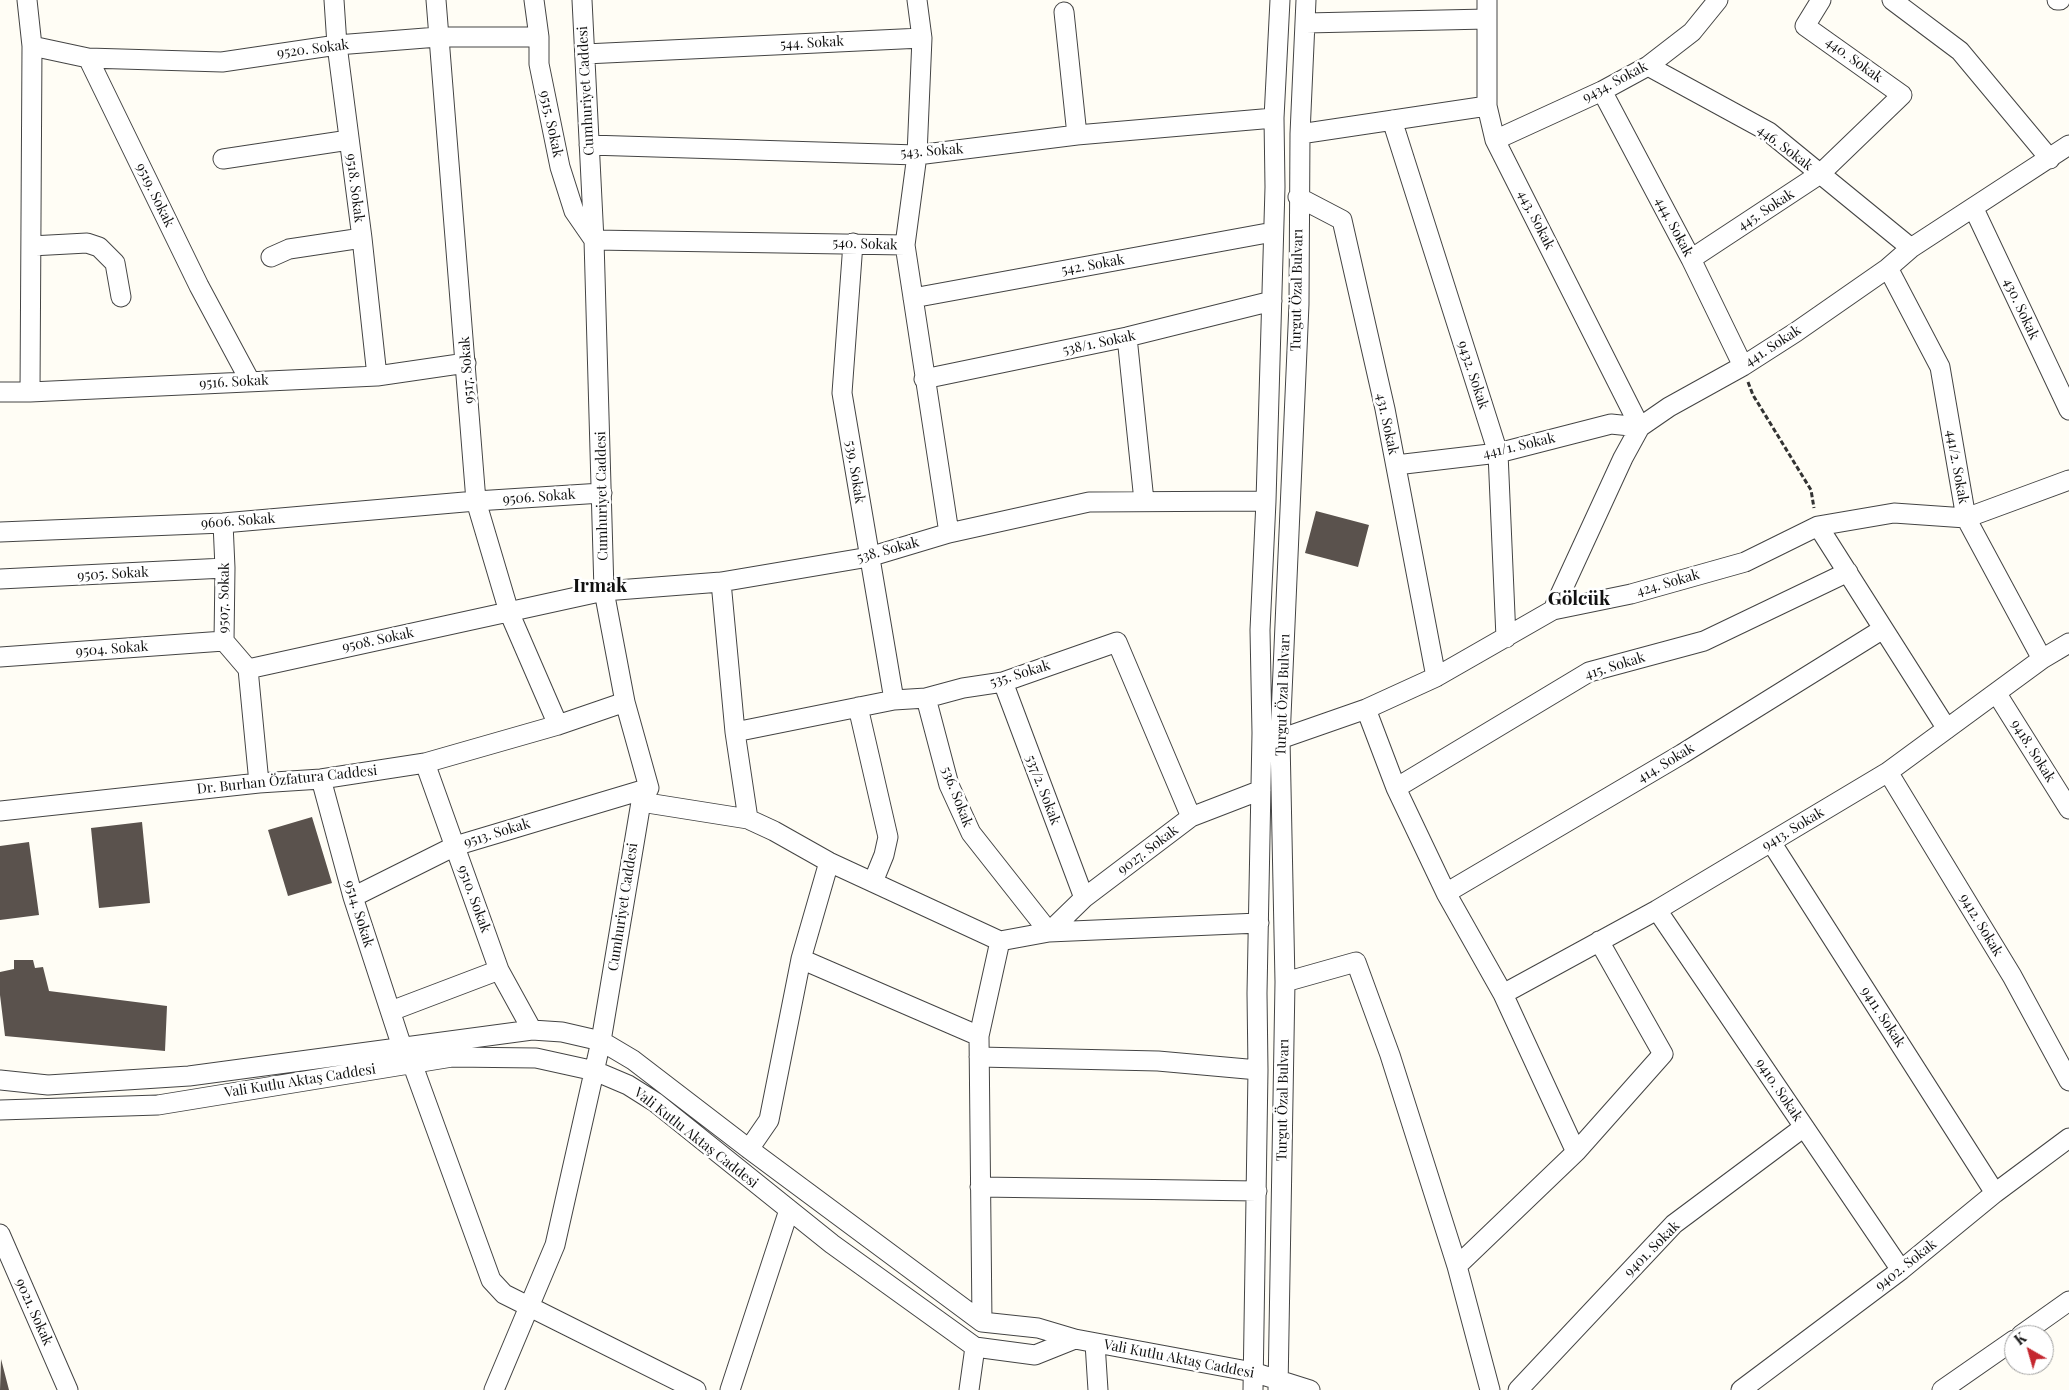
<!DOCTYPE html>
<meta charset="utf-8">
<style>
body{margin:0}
#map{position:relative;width:2069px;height:1390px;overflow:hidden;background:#fffdf5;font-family:"Playfair Display",serif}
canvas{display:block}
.north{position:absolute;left:2004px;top:1325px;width:50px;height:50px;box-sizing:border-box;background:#fff;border:1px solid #a0a0a0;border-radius:50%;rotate:322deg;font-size:14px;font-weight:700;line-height:20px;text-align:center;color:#111}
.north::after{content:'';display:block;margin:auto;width:18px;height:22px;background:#c4262e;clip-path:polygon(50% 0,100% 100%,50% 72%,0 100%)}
</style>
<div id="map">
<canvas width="2069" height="1390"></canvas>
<div class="north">K</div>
</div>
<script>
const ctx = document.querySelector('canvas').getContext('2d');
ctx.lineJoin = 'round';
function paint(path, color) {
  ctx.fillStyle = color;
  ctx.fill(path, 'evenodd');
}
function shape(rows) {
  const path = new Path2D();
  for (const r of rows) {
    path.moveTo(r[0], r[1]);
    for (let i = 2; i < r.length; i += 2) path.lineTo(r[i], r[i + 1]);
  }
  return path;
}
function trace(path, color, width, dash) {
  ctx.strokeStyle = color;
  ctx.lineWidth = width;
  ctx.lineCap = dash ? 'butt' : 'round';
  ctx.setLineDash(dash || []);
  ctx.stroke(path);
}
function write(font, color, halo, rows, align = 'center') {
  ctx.font = font + ' "Playfair Display",serif';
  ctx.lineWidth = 5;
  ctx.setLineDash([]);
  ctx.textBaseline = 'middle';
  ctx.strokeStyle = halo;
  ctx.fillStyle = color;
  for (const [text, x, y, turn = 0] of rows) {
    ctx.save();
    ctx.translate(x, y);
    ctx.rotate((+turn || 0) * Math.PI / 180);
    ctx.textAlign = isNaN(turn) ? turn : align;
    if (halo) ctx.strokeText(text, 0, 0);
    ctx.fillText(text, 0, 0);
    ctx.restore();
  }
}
paint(shape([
 [1316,511,1369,525,1358,567,1305,553],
 [312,817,332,883,288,896,268,830],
 [142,822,150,903,99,908,91,828],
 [29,842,39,915,0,920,0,846],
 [14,960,33,960,35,968,43,967,49,991,167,1006,165,1051,5,1036,0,995,0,972,14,969],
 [1,1359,9,1390,0,1390]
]), '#5a524d');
const minor = shape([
 [27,0,32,46,30,392],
 [334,0,337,45,362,238,377,376],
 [436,0,476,501,509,612,558,725],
 [534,0,539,37,539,64,560,167,574,211,594,240,905,245],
 [917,0,922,38],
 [1487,0,1487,106,1495,140,1640,427],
 [1892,0,1960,51,2050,159],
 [2057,0,2060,0],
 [1064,12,1077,135],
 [1306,23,1487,19],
 [32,46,88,58,199,286,250,381],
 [585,54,922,38,917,155,905,245,949,533],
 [88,58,222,62,337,45,438,37,539,37],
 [1648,66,1769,132,1911,248],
 [1602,91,1691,259,1743,366],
 [1392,120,1498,453,1506,638],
 [1300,134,1487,106],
 [1495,140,1602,91,1648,66,1692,32,1718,0],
 [589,145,917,155,1077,135,1274,118],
 [223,159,349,140],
 [1298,197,1342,220,1385,409,1436,677],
 [1974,209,2069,410],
 [853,243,842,393,894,700],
 [31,246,87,243,99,247,115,263,121,297],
 [271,257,289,249,362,238],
 [1691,259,1820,174,1902,95,1805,26,1821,0],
 [1888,268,1940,367,1966,518,2042,659],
 [913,298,1273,232],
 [1127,337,1144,501],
 [924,379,1127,337,1272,301],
 [0,392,30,392,377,376,466,363],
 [1396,465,1498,453,1611,424,1640,427],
 [223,523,225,568,224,641,248,669,259,783],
 [1818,526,1947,729],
 [0,532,223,523,476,501,602,493],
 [0,579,225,568],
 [721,582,735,732,748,819],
 [1553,610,1623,458,1640,427,1669,407,1743,366,1796,332,1888,268,1911,248,2069,145],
 [0,657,224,641],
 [248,669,604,591,721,582,869,557,949,533,1089,502,1266,501],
 [1003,682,1084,898],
 [1997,694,2069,809],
 [926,698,949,785,971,833,1049,932,1084,898,1191,817,1261,790],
 [858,707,888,837,884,855,873,882],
 [1366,709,1396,788,1446,893,1503,994,1576,1152,1457,1266],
 [735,732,894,700,926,698,963,688,1003,682,1117,642,1191,817],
 [1280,739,1366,709,1436,677,1553,610,1631,594,1745,562,1818,526,1894,513,1966,518,2069,480],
 [425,763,499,970,532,1030],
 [1888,772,2012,976,2069,1081],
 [321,779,353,897,402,1047],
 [1396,788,1589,672,1704,641,1848,572],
 [641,802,748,819,774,831,829,862,1000,941],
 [0,811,259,783,321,779,425,763,558,725,625,702],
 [1771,842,1995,1193],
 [1446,893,1682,754,1883,629],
 [353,897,455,846,649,788],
 [1657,910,1901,1270],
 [801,959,979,1036],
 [1285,982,1356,962,1390,1055,1457,1266,1490,1390],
 [1503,994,1657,910,1888,772,2042,659,2069,643],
 [391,1011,499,970],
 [979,1057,1158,1061,1258,1070],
 [412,1063,491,1280,504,1294,696,1390],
 [0,1080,48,1085,189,1076,532,1030,562,1032,601,1041,633,1060,749,1149,982,1322,1038,1328,1075,1339,1253,1372,1310,1390],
 [0,1110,158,1105,452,1057,536,1058,595,1071,628,1085,655,1102,832,1244,975,1347,1035,1355,1075,1339],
 [749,1149,769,1120,801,959,829,862],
 [1576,1152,1663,1054,1599,941],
 [980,1187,1257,1191],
 [0,1234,68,1390],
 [982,1322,979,1036,1000,941,1049,932,1259,923],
 [2021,1335,2069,1301],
 [1095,1343,1098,1390],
 [494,1390,555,1245,601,1041,641,802,649,788,625,702,604,591,594,240,582,0],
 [730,1390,789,1210],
 [969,1390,975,1347],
 [1253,1390,1258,1070,1257,993,1262,733,1260,630,1266,501,1275,187,1274,118,1280,0],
 [1278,1390,1285,982,1280,739,1299,304,1300,134,1306,0],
 [1518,1390,1674,1224,1804,1127],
 [1741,1390,1901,1270,1995,1193,2069,1138],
 [1942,1390,2014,1340]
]);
trace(minor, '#444', 21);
trace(shape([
 [1748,382,1753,395,1811,490,1814,508]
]), '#333', 3, [5, 2.5]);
trace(minor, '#fff', 19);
write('14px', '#111', '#fff', [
 ["544. Sokak",812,43,-3],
 ["9520. Sokak",313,49,-7],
 ["440. Sokak",1854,60,36],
 ["9434. Sokak",1615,82,-28],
 ["Cumhuriyet Caddesi",586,91,-93],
 ["9515. Sokak",551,124,78],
 ["446. Sokak",1785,148,37],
 ["543. Sokak",932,151,-4],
 ["9518. Sokak",355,188,83],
 ["9519. Sokak",155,195,64],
 ["445. Sokak",1766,210,-33],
 ["443. Sokak",1536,220,63],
 ["444. Sokak",1674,227,62],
 ["540. Sokak",865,244,2],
 ["542. Sokak",1093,265,-10],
 ["Turgut Özal Bulvarı",1297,290,-89],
 ["430. Sokak",2021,309,65],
 ["538/1. Sokak",1099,343,-12],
 ["441. Sokak",1773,346,-33],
 ["9517. Sokak",467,370,-94],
 ["9432. Sokak",1473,375,72],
 ["9516. Sokak",234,382,-3],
 ["431. Sokak",1387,424,78],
 ["441/1. Sokak",1519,446,-13],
 ["441/2. Sokak",1957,467,80],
 ["539. Sokak",855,472,81],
 ["Cumhuriyet Caddesi",602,496,-91],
 ["9506. Sokak",539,497,-4],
 ["9606. Sokak",238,521,-4],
 ["538. Sokak",888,550,-15],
 ["9505. Sokak",113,574,-3],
 ["424. Sokak",1668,583,-16],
 ["9507. Sokak",224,598,-89],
 ["9508. Sokak",378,640,-12],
 ["9504. Sokak",112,649,-4],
 ["415. Sokak",1615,666,-17],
 ["535. Sokak",1020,674,-17],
 ["Turgut Özal Bulvarı",1283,695,-88],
 ["9418. Sokak",2033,751,58],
 ["414. Sokak",1666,763,-31],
 ["Dr. Burhan Özfatura Caddesi",287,780,-6],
 ["537/2. Sokak",1043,790,69],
 ["536. Sokak",957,797,69],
 ["9413. Sokak",1793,829,-31],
 ["9513. Sokak",497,833,-17],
 ["9027. Sokak",1148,850,-37],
 ["9510. Sokak",474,899,70],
 ["Cumhuriyet Caddesi",623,907,-81],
 ["9514. Sokak",359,914,73],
 ["9412. Sokak",1981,925,59],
 ["9411. Sokak",1883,1017,57],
 ["Vali Kutlu Aktaş Caddesi",300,1081,-9],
 ["9410. Sokak",1779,1090,56],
 ["Turgut Özal Bulvarı",1283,1100,-89],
 ["Vali Kutlu Aktaş Caddesi",696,1138,38],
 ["9401. Sokak",1652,1249,-45],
 ["9402. Sokak",1906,1265,-38],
 ["9021. Sokak",34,1312,66],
 ["Vali Kutlu Aktaş Caddesi",1179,1359,11]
]);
write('bold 19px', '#111', '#fff', [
 ["Irmak",600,586],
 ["Gölcük",1579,599]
]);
</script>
